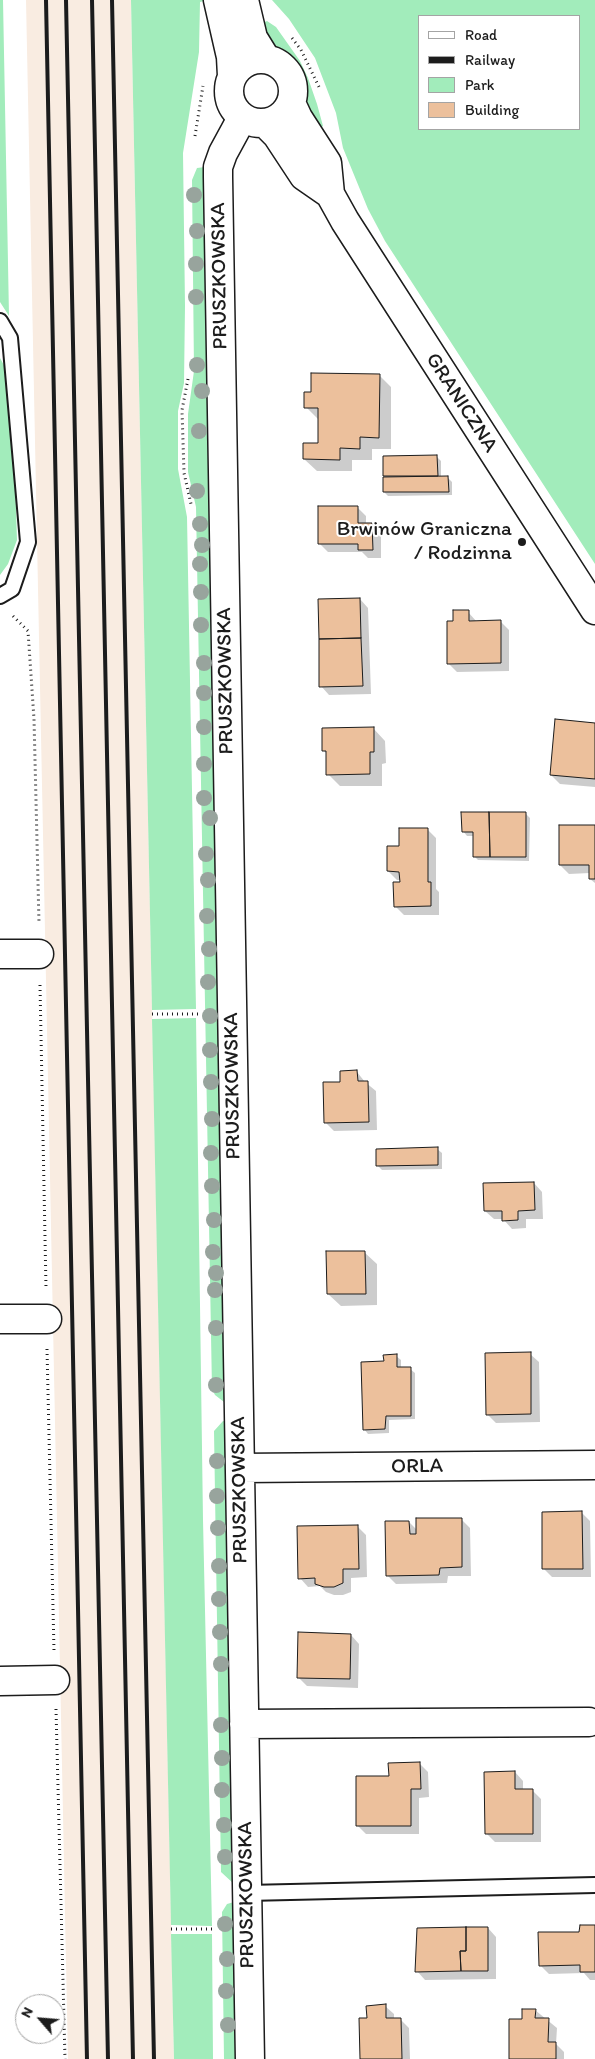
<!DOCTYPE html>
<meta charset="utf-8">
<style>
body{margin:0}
#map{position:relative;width:595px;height:2059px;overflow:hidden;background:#fff;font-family:Itim,sans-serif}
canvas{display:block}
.legend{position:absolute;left:418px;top:15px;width:162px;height:115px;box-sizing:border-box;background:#fff;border:1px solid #a4a4a4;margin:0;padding:6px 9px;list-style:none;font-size:15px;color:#1c1c1c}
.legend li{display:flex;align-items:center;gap:10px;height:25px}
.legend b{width:25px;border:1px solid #a4a4a4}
.north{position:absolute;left:15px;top:1994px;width:50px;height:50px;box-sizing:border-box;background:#fff;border:1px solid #a4a4a4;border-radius:50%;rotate:297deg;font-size:14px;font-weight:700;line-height:20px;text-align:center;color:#1c1c1c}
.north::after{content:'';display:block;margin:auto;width:18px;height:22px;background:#1c1c1c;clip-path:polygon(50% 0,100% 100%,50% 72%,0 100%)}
</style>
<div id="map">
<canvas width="595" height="2059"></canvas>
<ul class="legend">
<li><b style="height:6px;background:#fff"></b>Road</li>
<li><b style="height:6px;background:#1c1c1c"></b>Railway</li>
<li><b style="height:14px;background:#a2ecbb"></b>Park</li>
<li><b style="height:14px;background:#ecc09c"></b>Building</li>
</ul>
<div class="north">N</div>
</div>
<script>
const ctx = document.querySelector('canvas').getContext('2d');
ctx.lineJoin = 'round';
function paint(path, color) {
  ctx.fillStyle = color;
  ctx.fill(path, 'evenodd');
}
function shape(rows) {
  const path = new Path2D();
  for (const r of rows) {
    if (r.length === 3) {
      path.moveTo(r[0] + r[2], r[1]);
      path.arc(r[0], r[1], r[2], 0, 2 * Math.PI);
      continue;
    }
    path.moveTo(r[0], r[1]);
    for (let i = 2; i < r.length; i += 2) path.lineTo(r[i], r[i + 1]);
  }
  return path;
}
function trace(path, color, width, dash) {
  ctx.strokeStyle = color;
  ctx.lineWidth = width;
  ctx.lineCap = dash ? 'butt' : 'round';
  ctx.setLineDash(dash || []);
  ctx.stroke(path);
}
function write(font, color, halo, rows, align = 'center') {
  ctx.font = font + ' Itim,sans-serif';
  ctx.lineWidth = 4;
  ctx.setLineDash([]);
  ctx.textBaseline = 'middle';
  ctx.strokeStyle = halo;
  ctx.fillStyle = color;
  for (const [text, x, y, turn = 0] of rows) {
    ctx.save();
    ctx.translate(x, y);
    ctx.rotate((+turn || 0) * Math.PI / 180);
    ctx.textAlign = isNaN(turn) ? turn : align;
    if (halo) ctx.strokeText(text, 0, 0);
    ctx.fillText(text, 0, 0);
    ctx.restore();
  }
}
paint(shape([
 [26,0,131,0,174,2059,68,2059]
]), '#f9ece1');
paint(shape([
 [0,0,3,0,9,316,0,302],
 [131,0,208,0,200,2,199,52,183,153,185,306,184,383,178,411,178,469,187,517,196,1009,152,1010],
 [272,0,595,0,595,564,385,241,368,209,343,148,336,113,315,58,289,19],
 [419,16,579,16,579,129,419,129],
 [267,21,276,27,300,61,308,78,317,104,323,126,316,132,304,104,304,83,301,74,296,64,287,56,270,44,258,25],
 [205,167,224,1402,215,1395,212,1389,196,507,188,472,188,414,194,371,192,180,197,168],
 [0,358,6,369,14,446,17,540,8,564,0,575],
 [196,1018,203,1520,212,1926,171,1925,152,1019],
 [223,1421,225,1421,234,1884,221,1872,214,1431],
 [234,1902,237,2059,224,2059,222,1912,227,1904],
 [171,1934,212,1934,213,2059,174,2059]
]), '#a2ecbb');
paint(shape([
 [379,375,391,387,391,449,372,449,372,460,352,460,352,471,317,471,304,459,319,444,319,420,306,407,313,393],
 [384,457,437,457,441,461,441,478,448,478,452,482,452,495,388,496,384,492],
 [357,507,366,516,366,524,372,524,381,533,381,558,368,558,362,552,328,552,319,543],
 [360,599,368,608,371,694,329,695,321,686],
 [468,612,477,622,501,622,509,630,509,671,457,672,448,663,455,622],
 [595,724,595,787,560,784,551,775],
 [373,728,385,741,386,763,382,764,382,786,340,786,328,774,327,754,323,750],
 [525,813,530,818,529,861,478,860,474,856,474,836,467,836,463,831],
 [595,826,595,883,590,879,590,873,569,874,560,865],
 [427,829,436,838,436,889,439,892,439,915,404,915,395,906,401,880,397,880,388,871],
 [357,1072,365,1082,376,1091,377,1130,334,1131,325,1122,342,1083],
 [437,1149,442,1153,442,1169,382,1170,378,1166],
 [534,1183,542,1192,543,1219,526,1219,526,1228,512,1229,503,1219,494,1219,485,1211],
 [364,1252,377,1264,377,1305,341,1306,328,1294],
 [530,1354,539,1362,540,1422,496,1423,487,1414],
 [396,1356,401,1360,401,1369,410,1369,415,1373,415,1419,389,1420,389,1433,368,1434,364,1429,385,1363],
 [581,1512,590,1521,591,1577,552,1577,544,1569],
 [461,1519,470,1528,471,1576,448,1576,447,1583,396,1584,387,1575,409,1522,417,1530],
 [357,1526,366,1535,367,1577,351,1578,351,1592,343,1595,334,1595,326,1592,320,1586,308,1587,300,1578],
 [351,1635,359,1644,358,1688,307,1686,298,1677],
 [420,1764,428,1772,429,1797,419,1798,419,1834,366,1834,357,1825,390,1777],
 [515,1772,523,1781,523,1790,532,1790,541,1799,541,1842,495,1842,486,1833],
 [595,1926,595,1980,590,1980,584,1973,549,1974,540,1965,581,1933],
 [488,1928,496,1937,496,1979,425,1980,417,1971],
 [385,2006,394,2014,394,2019,400,2019,409,2028,410,2059,361,2059,368,2020],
 [535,2010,557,2028,556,2044,564,2052,564,2059,510,2059,523,2020]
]), '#0003');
const building = shape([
 [311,373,380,374,379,438,360,437,360,449,340,448,340,460,303,459,303,443,318,443,318,408,304,408,304,392,311,392,311,373],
 [437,455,438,476,383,476,383,456,437,455],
 [448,476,449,492,383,492,383,477,448,476],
 [318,506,358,506,358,523,372,523,373,550,358,550,358,544,318,544,318,506],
 [360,598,361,638,319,639,318,599,360,598],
 [453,610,469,610,469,621,501,620,501,663,447,664,447,621,453,621,453,610],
 [361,638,363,686,319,687,319,639,361,638],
 [555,719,595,723,595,779,550,775,555,719],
 [374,727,374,752,370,752,370,774,326,775,326,751,322,751,322,728,374,727],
 [461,812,489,812,490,857,473,857,473,832,462,832,461,812],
 [489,812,526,812,526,857,490,857,489,812],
 [559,825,595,825,595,879,589,879,589,865,559,865,559,825],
 [399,828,428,828,428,882,431,882,431,906,394,907,393,882,400,882,399,872,387,871,387,846,399,846,399,828],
 [357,1070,358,1081,368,1081,369,1122,324,1123,323,1082,340,1082,340,1071,357,1070],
 [438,1147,438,1165,376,1166,376,1149,438,1147],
 [534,1182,535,1210,518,1211,518,1220,502,1221,502,1211,484,1211,483,1183,534,1182],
 [326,1251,365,1251,366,1294,327,1294,326,1251],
 [531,1352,531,1414,486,1415,485,1353,531,1352],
 [397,1354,397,1367,411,1367,411,1416,386,1416,385,1429,363,1430,361,1362,384,1361,383,1355,397,1354],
 [582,1511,583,1569,542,1569,542,1512,582,1511],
 [416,1518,462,1518,462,1567,440,1568,439,1575,386,1576,385,1521,409,1521,410,1534,416,1534,416,1518],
 [358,1525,359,1569,343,1569,343,1583,334,1587,324,1587,315,1584,315,1578,298,1579,297,1526,358,1525],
 [298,1632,351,1634,350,1679,297,1678,298,1632],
 [420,1762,421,1789,411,1789,411,1826,356,1826,356,1776,389,1776,388,1763,420,1762],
 [515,1771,515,1789,533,1789,533,1834,485,1834,484,1772,515,1771],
 [580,1925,595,1925,595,1972,580,1972,580,1965,539,1966,538,1932,579,1932,580,1925],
 [466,1927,466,1951,460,1951,461,1971,415,1972,417,1928,466,1927],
 [466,1927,488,1927,488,1971,461,1971,460,1951,466,1951,466,1927],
 [386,2004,386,2018,401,2018,402,2059,360,2059,359,2018,367,2018,366,2006,386,2004],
 [522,2009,536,2009,535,2018,549,2018,548,2042,556,2042,556,2059,509,2059,509,2019,522,2019,522,2009]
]);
paint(building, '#ecc09c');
trace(building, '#1c1c1c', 1);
const service = shape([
 [0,321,10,338,28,542,12,589,0,596],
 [247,1893,595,1885]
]);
const minor = shape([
 [242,118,223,153,218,167,218,177,250,2059],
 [0,954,39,954],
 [0,1319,47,1319],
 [240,1468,595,1465],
 [0,1681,55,1680],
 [244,1724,589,1722]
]);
const tertiary = shape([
 [218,0,231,57,232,76],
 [244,0,253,38,266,59],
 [261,91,32],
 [291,103,298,118,327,163,330,194,345,221,595,610],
 [265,123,277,135,304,176,330,194]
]);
trace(service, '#1c1c1c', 18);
trace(minor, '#1c1c1c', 31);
trace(tertiary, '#1c1c1c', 31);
trace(shape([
 [292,38,301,50,319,87],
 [195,136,203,86],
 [188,379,182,410,184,473,191,504],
 [13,616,28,631,34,719,39,923],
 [40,985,46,1288],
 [152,1014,201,1014],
 [47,1349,54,1651],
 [56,1709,65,2059],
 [171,1929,216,1929]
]), '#1c1c1c', 3, [1, 4]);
trace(service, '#fff', 14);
trace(minor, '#fff', 28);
trace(tertiary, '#fff', 28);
trace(shape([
 [46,0,87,2059],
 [66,0,108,2059],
 [92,0,133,2059],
 [112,0,154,2059]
]), '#1c1c1c', 4);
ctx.fillStyle = '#98a49d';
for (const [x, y] of [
 [194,195],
 [197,231],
 [196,264],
 [196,297],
 [197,365],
 [202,391],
 [199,431],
 [197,491],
 [200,524],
 [202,545],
 [200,564],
 [201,592],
 [201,625],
 [204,663],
 [204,693],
 [204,727],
 [204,764],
 [204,798],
 [210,818],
 [206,854],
 [208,880],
 [207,916],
 [209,949],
 [208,982],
 [210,1016],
 [210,1050],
 [211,1082],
 [212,1119],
 [211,1153],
 [212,1186],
 [214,1220],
 [213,1252],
 [216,1273],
 [215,1290],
 [216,1328],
 [216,1385],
 [217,1461],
 [217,1496],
 [218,1528],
 [219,1566],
 [219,1599],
 [220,1632],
 [221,1664],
 [221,1725],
 [222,1758],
 [222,1790],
 [224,1825],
 [225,1857],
 [225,1924],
 [227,1959],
 [226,1991],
 [228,2025]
]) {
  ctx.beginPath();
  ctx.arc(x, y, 8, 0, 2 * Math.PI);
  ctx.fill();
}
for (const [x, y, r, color] of [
 [522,542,5,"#1c1c1c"]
]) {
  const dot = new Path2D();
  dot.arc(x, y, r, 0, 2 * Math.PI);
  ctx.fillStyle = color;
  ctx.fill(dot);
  trace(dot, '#fff', 2);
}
write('21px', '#1c1c1c', '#fff', [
 ["PRUSZKOWSKA",220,276,-91],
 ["GRANICZNA",461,403,57],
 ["PRUSZKOWSKA",226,681,-91],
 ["PRUSZKOWSKA",233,1086,-91],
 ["ORLA",417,1467,-1],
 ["PRUSZKOWSKA",240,1490,-91],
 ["PRUSZKOWSKA",247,1895,-91]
]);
write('21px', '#1c1c1c', '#fff', [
 ["Brwinów Graniczna",512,530],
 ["/ Rodzinna",512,554]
], 'right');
</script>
